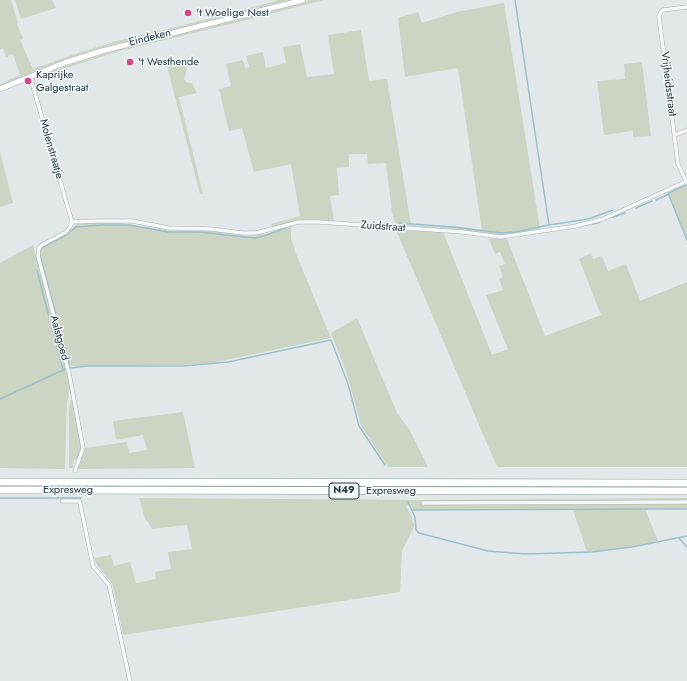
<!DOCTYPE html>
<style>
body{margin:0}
canvas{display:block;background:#e2e8ea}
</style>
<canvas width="687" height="681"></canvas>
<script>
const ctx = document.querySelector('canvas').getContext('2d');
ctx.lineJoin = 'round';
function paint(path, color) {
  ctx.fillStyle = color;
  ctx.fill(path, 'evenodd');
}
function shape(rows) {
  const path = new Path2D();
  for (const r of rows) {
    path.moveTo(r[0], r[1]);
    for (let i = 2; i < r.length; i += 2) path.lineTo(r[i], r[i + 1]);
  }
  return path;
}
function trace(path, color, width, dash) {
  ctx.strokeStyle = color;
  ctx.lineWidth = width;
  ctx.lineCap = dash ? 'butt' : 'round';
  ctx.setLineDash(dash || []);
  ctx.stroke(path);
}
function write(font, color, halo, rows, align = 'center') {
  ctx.font = font + ' Jost,sans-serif';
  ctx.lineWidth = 3;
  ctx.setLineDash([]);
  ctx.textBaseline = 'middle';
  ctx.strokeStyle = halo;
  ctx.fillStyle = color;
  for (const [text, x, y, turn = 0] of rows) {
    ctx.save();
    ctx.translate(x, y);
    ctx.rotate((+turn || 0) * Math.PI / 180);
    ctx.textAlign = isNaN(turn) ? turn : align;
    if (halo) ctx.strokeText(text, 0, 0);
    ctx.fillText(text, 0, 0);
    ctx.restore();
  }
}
paint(shape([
 [0,0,11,0,18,23,17,24,23,39,20,40,33,69,78,53,113,42,224,15,279,0,292,0,110,46,39,70,0,88,0,84,20,75,13,54,6,57,3,48,0,49],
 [15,0,52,0,56,8,21,19],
 [310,0,324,0,231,24,123,50,72,66,34,80,33,77,99,53],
 [504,3,540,229,502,235,491,235,457,229,398,225,395,222,392,212,386,163,368,164,367,154,349,154,349,167,337,168,339,195,330,196,334,221,301,220,272,228,271,224,300,216,291,164,254,172,242,128,229,131,219,89,231,86,226,64,243,60,245,68,249,67,246,56,263,52,266,68,286,63,283,47,300,44,307,77,334,74,328,35,361,30,369,81,387,79,411,225,456,227,482,231,458,68,405,77,398,18,418,12,422,23,457,12],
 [185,58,187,70,184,79,187,83,192,83,197,93,179,97,203,194,200,194,166,62],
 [642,62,651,136,633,137,633,131,604,135,597,81,625,79,624,64],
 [0,151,13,203,0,207],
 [687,185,687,241,668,193],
 [79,223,120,223,172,231,209,231,246,236,266,234,291,226,291,238,296,254,331,338,211,363,179,365,70,366,40,252,40,250,44,246,62,237,70,232,74,226],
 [396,230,443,232,492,355,508,349,486,295,503,290,499,279,503,277,499,266,505,264,500,252,495,254,489,239,507,239,545,336,601,315,579,259,591,253,593,259,602,256,608,271,626,264,640,301,687,282,687,467,497,467],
 [33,245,67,373,70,389,67,403,65,469,0,468,0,263],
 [357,318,397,413,409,429,428,467,388,467,361,426,347,374,331,333],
 [70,400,73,400,82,448,78,458,73,461,73,468,69,468,69,413],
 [183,412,195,468,76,469,81,459,85,448,127,442,129,453,147,450,143,435,116,440,113,421],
 [139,498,422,500,687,498,687,509,645,509,658,541,629,547,587,552,573,510,413,510,411,505,406,506,412,518,414,526,402,551,400,592,123,635,112,583,97,565,94,558,111,555,114,566,130,562,136,583,156,579,155,572,171,569,168,552,192,549,187,525,152,529,148,522,145,519]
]), '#ccd4c3');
trace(shape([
 [515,0,549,225,588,219,613,210],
 [668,193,687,240],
 [669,193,686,185],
 [656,200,669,194],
 [636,208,652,201],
 [613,217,625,213],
 [399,223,454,227,502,233,515,232,549,225],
 [593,224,600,222],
 [41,248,66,235,76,227,102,225,129,225,168,232,199,232,255,238,264,236,286,228],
 [40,255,56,315],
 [37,270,49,317],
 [57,319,70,368],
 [51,323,63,370],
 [0,399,63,370,70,368,88,366,183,366,228,362,331,340,348,384,359,426,385,465],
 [0,498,81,498],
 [408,502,415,517,416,530,419,533,488,551,525,554,592,552,632,547,687,536],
 [412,510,687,509],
 [679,538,687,547]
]), '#9cc0cb', 1.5);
const street = shape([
 [30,76,72,222],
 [675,135,687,130],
 [686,181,678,164,659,17,661,12,663,10,687,7],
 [72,222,97,221,132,221,169,228,211,229,242,233,256,233,299,222,319,222,463,232,501,237,576,226,603,219,687,181],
 [72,222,70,227,66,232,42,245,39,248,38,256,69,373,83,448,75,471],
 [62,501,79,501,80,503,93,566,109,585,130,681],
 [423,503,687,502]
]);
const secondary = shape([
 [0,89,64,63,102,51,303,0]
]);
const highway = shape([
 [0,482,687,483],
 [0,490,687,491]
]);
trace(street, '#a7b0b5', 4.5);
trace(secondary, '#a7b0b5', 6);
trace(highway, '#899aa1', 8);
trace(street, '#f5f7f8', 3.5);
trace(secondary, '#fff', 5);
trace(highway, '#fff', 7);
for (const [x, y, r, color] of [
 [188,13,4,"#d14583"],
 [130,62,4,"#d14583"],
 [28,81,4,"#d14583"]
]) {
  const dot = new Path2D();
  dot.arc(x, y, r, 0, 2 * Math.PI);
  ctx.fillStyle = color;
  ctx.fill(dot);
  trace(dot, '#f1f6f8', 1.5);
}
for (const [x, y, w] of [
 [344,491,30]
]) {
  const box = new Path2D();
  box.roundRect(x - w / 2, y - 8, w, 16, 3);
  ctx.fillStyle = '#f1f6f8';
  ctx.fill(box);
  trace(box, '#293a43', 1);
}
write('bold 10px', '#293a43', null, [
 ["N49",344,491]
]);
write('11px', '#293a43', '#f1f6f8', [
 ["'t Woelige Nest",196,13],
 ["'t Westhende",138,62],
 ["Kaprijke",36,75],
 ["Galgestraat",36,88]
], 'left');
write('11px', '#293a43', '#f1f6f8', [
 ["Eindeken",150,38,-14],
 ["Vrijheidsstraat",668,84,83],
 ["Molenstraatje",51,149,74],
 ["Zuidstraat",383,227,4],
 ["Aalstgoed",59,338,75],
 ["Expresweg",68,490],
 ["Expresweg",391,491]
]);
</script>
